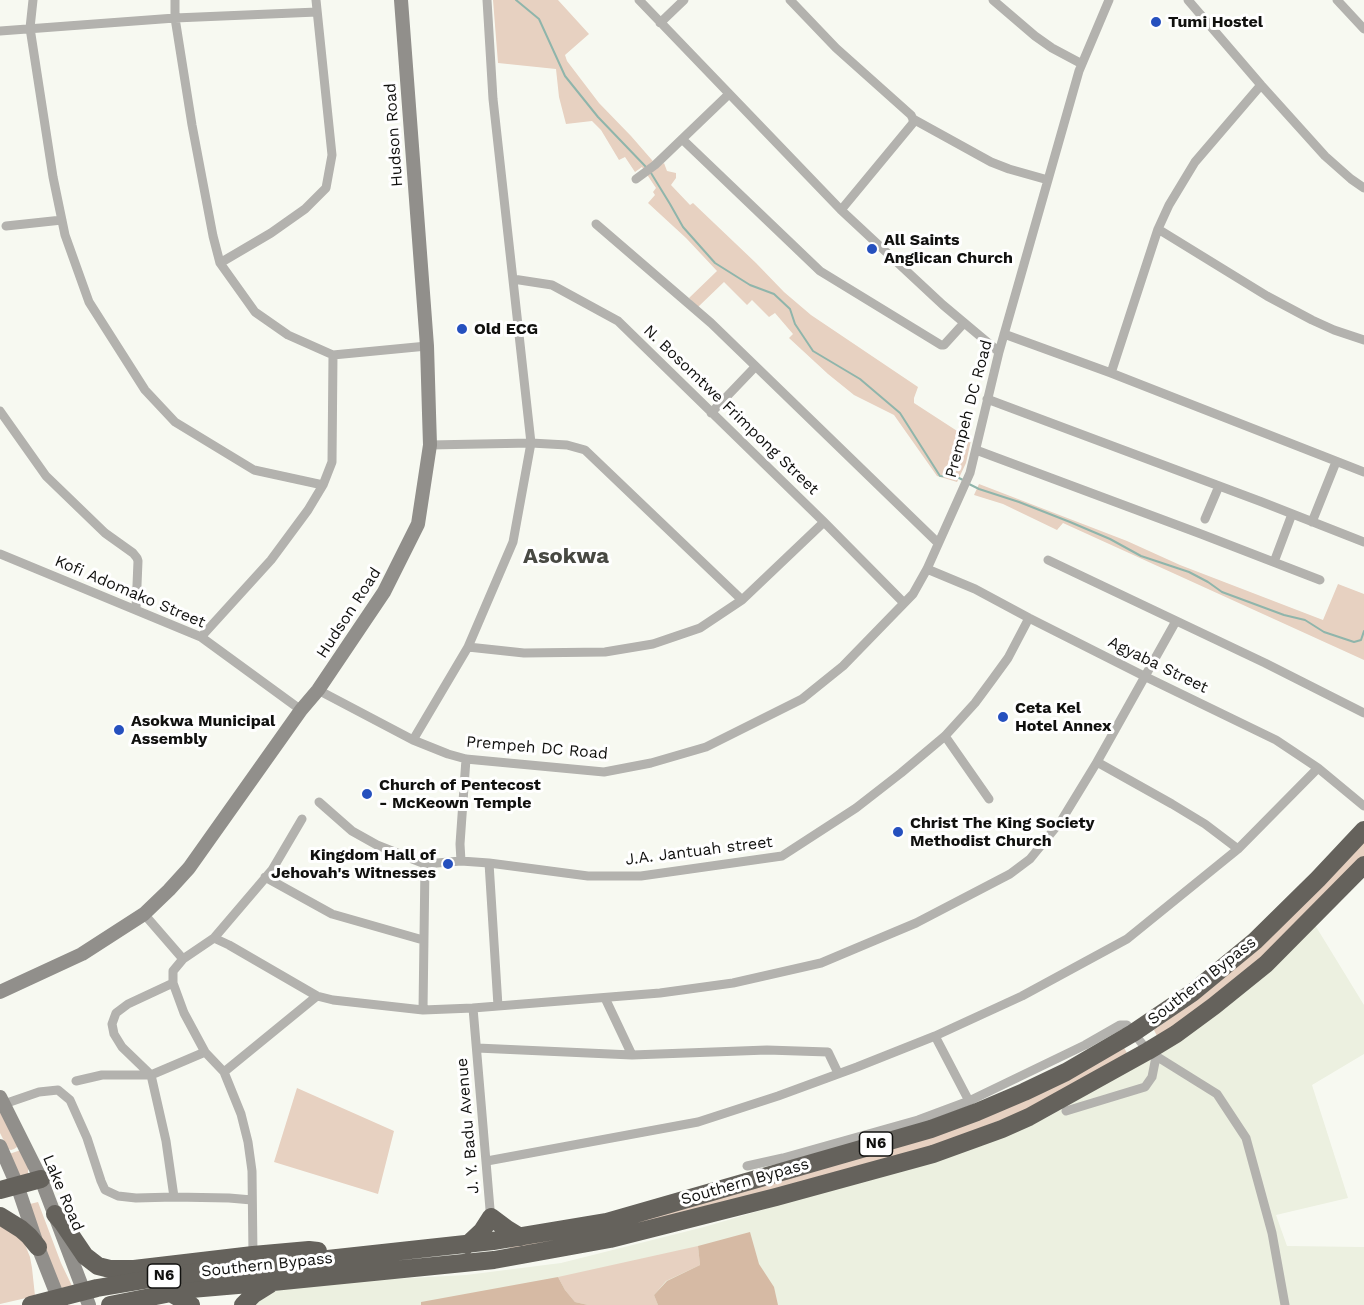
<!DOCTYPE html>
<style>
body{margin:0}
canvas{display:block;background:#f7f9f1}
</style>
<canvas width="1364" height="1305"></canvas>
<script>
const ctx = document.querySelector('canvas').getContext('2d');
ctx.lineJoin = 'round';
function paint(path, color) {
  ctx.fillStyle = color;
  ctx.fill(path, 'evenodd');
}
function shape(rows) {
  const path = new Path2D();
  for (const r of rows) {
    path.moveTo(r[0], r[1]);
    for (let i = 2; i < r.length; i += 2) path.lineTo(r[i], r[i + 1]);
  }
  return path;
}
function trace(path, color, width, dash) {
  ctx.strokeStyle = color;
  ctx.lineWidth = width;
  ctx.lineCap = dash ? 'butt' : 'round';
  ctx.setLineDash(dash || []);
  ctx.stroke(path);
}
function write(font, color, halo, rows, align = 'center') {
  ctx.font = font + ' "Work Sans",sans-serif';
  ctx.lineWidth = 6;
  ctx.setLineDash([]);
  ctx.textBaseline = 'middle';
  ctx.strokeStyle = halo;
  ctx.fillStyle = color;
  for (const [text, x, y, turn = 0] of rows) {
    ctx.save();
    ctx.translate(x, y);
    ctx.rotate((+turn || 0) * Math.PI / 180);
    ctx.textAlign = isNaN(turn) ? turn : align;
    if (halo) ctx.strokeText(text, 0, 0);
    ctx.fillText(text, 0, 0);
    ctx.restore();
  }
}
paint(shape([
 [1315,925,1364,1005,1364,1054,1312,1085,1348,1198,1276,1215,1287,1246,1364,1247,1364,1305,255,1305,281,1285,466,1275,561,1263,704,1227,933,1160,1046,1118,1161,1052]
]), '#ecf0e0');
paint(shape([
 [493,0,558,0,589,34,565,55,567,61,599,103,631,136,658,167,664,163,667,171,676,173,676,178,671,185,690,205,693,203,756,263,784,292,811,315,918,387,914,398,914,403,971,440,966,463,957,482,937,476,894,415,854,395,828,374,789,338,793,334,775,313,769,317,752,300,747,305,724,282,698,307,689,298,717,271,686,238,648,203,655,195,653,192,656,188,642,167,635,172,625,157,619,160,601,130,592,121,566,124,559,97,556,69,498,63],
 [979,484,1127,541,1180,565,1323,620,1338,584,1364,594,1364,660,1063,523,1057,530,1003,504,974,495],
 [1364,835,1364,856,1269,953,1158,1038,1154,1030,1207,992],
 [1122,1044,1127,1053,1029,1109,936,1145,684,1215,510,1249,509,1244,858,1153],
 [297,1088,394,1131,378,1194,274,1162],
 [0,1109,17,1143,17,1147,14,1149,11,1150,8,1149,0,1133],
 [21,1150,28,1167,28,1174,20,1177,9,1154],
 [38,1202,61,1263,72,1286,58,1289,30,1204],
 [0,1221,24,1242,30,1257,32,1268,35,1296,0,1304],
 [698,1246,700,1265,666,1281,654,1295,658,1305,588,1305,575,1302,565,1290,558,1277]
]), '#e7d1c1');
paint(shape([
 [750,1232,759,1264,774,1287,778,1305,658,1305,654,1295,667,1281,700,1265,698,1246],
 [558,1277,565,1290,575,1302,588,1305,421,1305,421,1302]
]), '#d6baa4');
trace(shape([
 [516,0,539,19,565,76,598,117,647,168],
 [651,173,670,204,683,227,715,263,750,285,774,294,790,309,795,324,813,351,860,379,900,413,940,476,957,477,963,480],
 [967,483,979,489,1019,502,1070,522,1110,539,1141,556,1189,572,1208,582,1222,592,1284,615,1305,620,1324,632,1354,642,1361,640,1364,631]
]), '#8fb5ab', 2);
trace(shape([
 [33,0,30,28,53,177,65,235,89,302,145,390,175,422,254,470,323,485],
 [175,0,175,18,192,125,213,236,220,263,255,312,288,335,333,355,427,346],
 [639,0,841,210,943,305,999,352],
 [790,0,836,48,911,115,913,119,991,162,1009,169,1048,180],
 [993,0,1035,36,1052,48,1082,64],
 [1188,0,1261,85,1325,156,1351,179,1364,188],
 [1337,0,1364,29],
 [660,23,684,0],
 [0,31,175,18,317,12],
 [682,139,820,271,941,345,944,345,964,323],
 [636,179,655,165,729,94],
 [841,210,913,123,913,119],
 [596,224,711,323,938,543],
 [6,226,62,220],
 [1158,229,1267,296,1312,320,1334,330,1364,340],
 [220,263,271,233,305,209,326,188,332,155,316,0],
 [513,279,552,285,618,321,824,522,904,603],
 [1004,334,1111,373,1364,472],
 [1111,373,1158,229,1169,205,1195,162,1261,85],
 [987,399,1262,502,1364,542],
 [0,411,46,476,105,533,133,553,137,558,138,561,136,609],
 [711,413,755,367],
 [430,445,531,443,567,445,585,450,742,600],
 [976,450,1201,534,1320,580],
 [1205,519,1219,486],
 [1312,522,1336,462],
 [0,554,201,637,301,710],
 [1048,560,1265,663,1364,713],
 [1274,562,1292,514],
 [927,569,975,589,1029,618,1144,676,1276,740,1318,768,1364,806],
 [201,637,271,560,308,510,323,485,332,462,333,355],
 [468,647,524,653,605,652,653,644,700,628,742,600,824,522],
 [318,690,413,740,448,754,466,759,604,772,651,763,706,747,802,699,843,666,913,594,927,569,970,473,999,352,1079,71,1109,0],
 [945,736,989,799],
 [413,740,468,647,513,542,531,443,493,99,487,0],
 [1097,762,1172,804,1205,824,1238,849],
 [319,802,352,831,377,845,425,864,461,861,489,863,588,876,641,876,782,856,856,808,901,773,945,736,975,703,992,680,1008,658,1029,618],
 [461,861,460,844,466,759],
 [489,863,498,1006],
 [265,877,332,914,423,940],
 [144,914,183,959],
 [214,938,229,945,317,996,333,1000,423,1010,473,1008,660,993,733,983,821,963,916,923,1010,874,1030,859,1061,821,1097,762,1176,621],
 [173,983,128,1004,116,1013,112,1024,114,1034,122,1047,151,1075,166,1141,174,1197],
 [605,998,632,1055,767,1050,828,1052,838,1073],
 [473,1008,491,1221],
 [423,1010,425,864],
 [935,1036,969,1101],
 [477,1048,632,1055],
 [224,1072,317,996],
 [76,1081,102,1075,151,1075,205,1052],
 [4,1104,39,1092,58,1090,70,1100,87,1138,101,1181,105,1190,118,1196,136,1198,174,1197,229,1198,252,1200],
 [1066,1111,1145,1087,1152,1077,1156,1057],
 [487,1161,698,1122,778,1096,857,1067,935,1036,1022,996,1127,939,1238,849,1318,768],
 [747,1166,783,1158,918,1120,969,1101,1085,1045,1120,1025,1127,1025,1148,1051,1217,1094,1246,1138,1272,1233,1285,1305],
 [253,1255,252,1171,248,1142,241,1114,224,1072,205,1052,184,1013,173,983,173,971,183,959,214,938,272,870,302,819]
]), '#b3b2ae', 9);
trace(shape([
 [0,992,82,954,144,914,169,890,189,868,301,710,318,690,384,592,418,524,430,445,429,413,427,346,401,0],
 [0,1097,41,1179,89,1305],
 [0,1146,17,1185,38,1247,61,1305]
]), '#918f8b', 14);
trace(shape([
 [0,1190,41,1179],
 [55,1214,62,1222,85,1256,98,1266,110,1269,134,1269,253,1255,309,1250,318,1251],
 [0,1216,21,1229,29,1236,38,1247],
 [467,1245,482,1231,491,1217,507,1229,520,1237],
 [300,1262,493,1241,607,1222,931,1129,977,1112,1024,1092,1066,1072,1133,1033,1192,993,1255,941,1318,879,1364,830],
 [169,1292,191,1305],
 [110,1305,191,1289,273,1282,494,1260,610,1239,776,1197,933,1154,1002,1129,1029,1117,1148,1051,1176,1034,1214,1006,1266,964,1364,865],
 [243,1305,254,1294,270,1284]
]), '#65625c', 18);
trace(shape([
 [31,1305,97,1288,174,1275,300,1262]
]), '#65625c', 18);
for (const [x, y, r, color] of [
 [1156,22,6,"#2550be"],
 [872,249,6,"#2550be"],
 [462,329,6,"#2550be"],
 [1003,717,6,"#2550be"],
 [119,730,6,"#2550be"],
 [367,794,6,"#2550be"],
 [898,832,6,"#2550be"],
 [448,864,6,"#2550be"]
]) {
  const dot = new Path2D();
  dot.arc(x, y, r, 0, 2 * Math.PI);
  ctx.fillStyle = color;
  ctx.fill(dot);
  trace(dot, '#fff', 2);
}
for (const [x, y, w] of [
 [876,1144,33],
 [164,1276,33]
]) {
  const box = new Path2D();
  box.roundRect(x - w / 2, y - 12, w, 24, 4.5);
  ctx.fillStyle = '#fff';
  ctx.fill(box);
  trace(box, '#11110f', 1.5);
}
write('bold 15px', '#11110f', null, [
 ["N6",876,1144],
 ["N6",164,1276]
]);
write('bold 16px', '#11110f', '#fff', [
 ["Tumi Hostel",1168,22],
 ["All Saints",884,240],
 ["Anglican Church",884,258],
 ["Old ECG",474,329],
 ["Ceta Kel",1015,708],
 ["Hotel Annex",1015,726],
 ["Asokwa Municipal",131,721],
 ["Assembly",131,739],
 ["Church of Pentecost",379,785],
 ["- McKeown Temple",379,803],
 ["Christ The King Society",910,823],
 ["Methodist Church",910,841],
 ["Kingdom Hall of",436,855,"right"],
 ["Jehovah's Witnesses",436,873,"right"]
], 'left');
write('16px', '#11110f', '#fff', [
 ["Hudson Road",394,135,-94],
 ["Prempeh DC Road",969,409,-75],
 ["N. Bosomtwe Frimpong Street",731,410,44],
 ["Kofi Adomako Street",130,592,23],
 ["Hudson Road",349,613,-57],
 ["Agyaba Street",1158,665,26],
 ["Prempeh DC Road",537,748,5],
 ["J.A. Jantuah street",699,851,-7],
 ["Southern Bypass",1202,981,-38],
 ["J. Y. Badu Avenue",468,1126,-95],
 ["Southern Bypass",745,1182,-16],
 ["Lake Road",63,1193,67],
 ["Southern Bypass",267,1265,-6]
]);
write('bold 22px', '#484943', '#fff', [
 ["Asokwa",566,557]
]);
</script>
